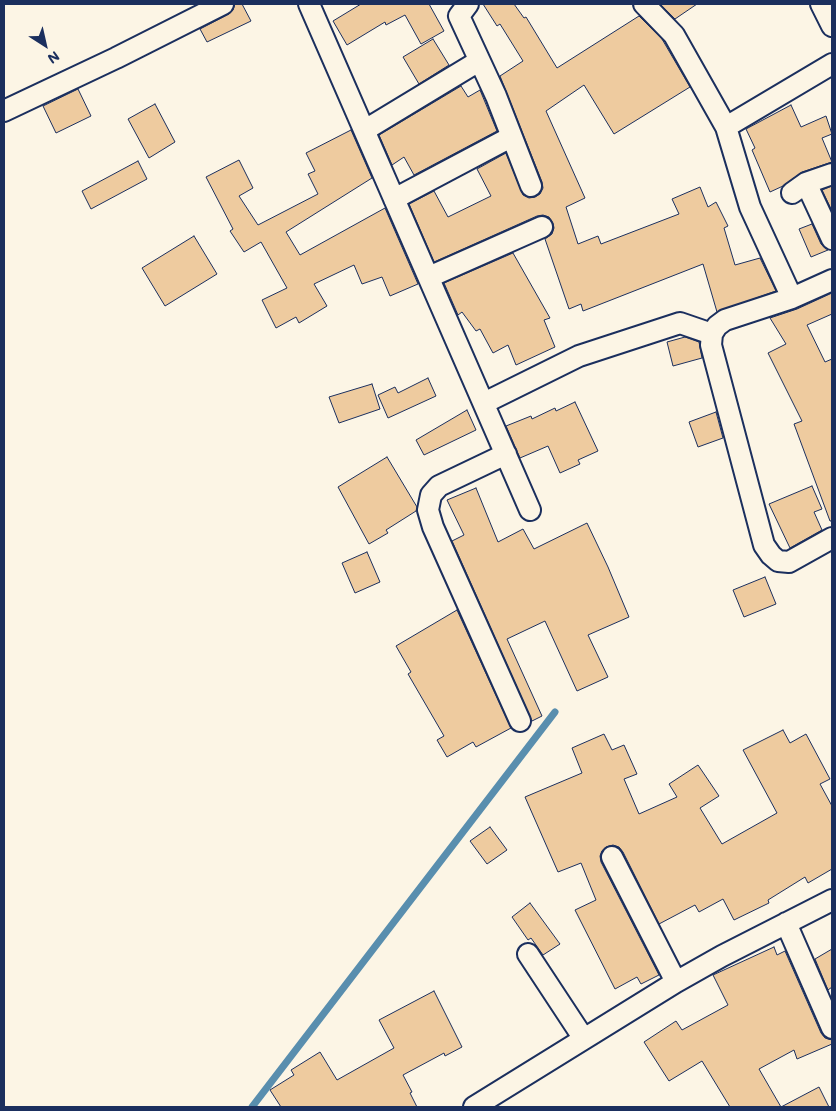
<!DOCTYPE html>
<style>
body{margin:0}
#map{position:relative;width:836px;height:1111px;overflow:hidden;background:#fcf5e5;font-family:Mali,sans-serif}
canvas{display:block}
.frame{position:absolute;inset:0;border:5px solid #1b2f5e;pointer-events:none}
.north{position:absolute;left:20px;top:20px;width:50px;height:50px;-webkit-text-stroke:4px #fcf5e5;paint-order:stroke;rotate:145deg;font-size:14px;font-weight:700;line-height:20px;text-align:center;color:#1b2f5e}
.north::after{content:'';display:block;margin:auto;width:18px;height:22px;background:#1b2f5e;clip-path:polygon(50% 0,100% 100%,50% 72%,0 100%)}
</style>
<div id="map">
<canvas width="836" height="1111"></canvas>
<div class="frame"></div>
<div class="north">N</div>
</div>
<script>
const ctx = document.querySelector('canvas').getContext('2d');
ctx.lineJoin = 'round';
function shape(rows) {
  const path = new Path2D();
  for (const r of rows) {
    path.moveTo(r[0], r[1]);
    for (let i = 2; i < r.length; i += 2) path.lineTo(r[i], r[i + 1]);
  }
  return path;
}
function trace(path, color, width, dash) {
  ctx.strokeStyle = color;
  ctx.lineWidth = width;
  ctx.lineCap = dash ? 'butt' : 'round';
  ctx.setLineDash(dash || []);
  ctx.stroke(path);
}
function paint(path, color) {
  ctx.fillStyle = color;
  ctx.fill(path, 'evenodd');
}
trace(shape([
 [252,1107,555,712]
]), '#598eae', 7);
const building = shape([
 [235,4,242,4,251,21,207,42,200,29,229,14,233,10,235,4],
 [361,4,429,4,444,31,421,44,405,15,386,25,385,22,347,45,333,21,361,4],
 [483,4,514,4,524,18,526,17,557,68,639,16,662,39,690,87,614,134,584,85,546,111,585,198,566,207,578,244,598,236,601,244,679,214,672,199,700,187,708,207,716,202,728,226,724,228,735,265,760,258,776,291,717,312,703,264,583,311,581,304,569,309,545,239,552,234,554,228,553,223,549,217,543,215,537,216,434,262,409,204,434,191,448,217,491,196,477,169,506,153,523,195,529,198,535,197,540,194,543,188,542,182,500,76,523,61,500,24,497,26,483,4],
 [660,4,697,4,675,19,660,4],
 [433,39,449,65,419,84,403,57,433,39],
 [461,86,468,97,480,90,497,131,414,175,404,157,392,165,379,135,461,86],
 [78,89,91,116,56,133,43,106,78,89],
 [155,104,175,142,149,158,128,119,155,104],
 [791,105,801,127,826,116,832,134,822,138,832,162,802,172,783,186,770,192,752,150,755,148,746,129,791,105],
 [351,130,372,178,286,232,300,255,385,208,418,284,390,296,382,277,362,284,354,265,314,284,327,306,299,323,296,317,276,328,262,300,287,288,261,242,244,252,230,231,233,229,206,177,239,160,253,188,239,196,258,225,318,194,308,174,315,171,306,153,351,130],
 [138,161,147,179,91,209,82,191,138,161],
 [832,186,832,211,822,190,832,186],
 [812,224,821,244,828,250,811,257,799,229,812,224],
 [194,236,217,274,165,306,142,268,194,236],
 [513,253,550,318,544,320,555,347,516,365,508,345,493,353,480,329,476,331,462,312,458,315,444,283,513,253],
 [832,293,832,314,807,325,825,362,832,359,832,521,830,521,794,424,802,421,768,353,786,344,770,318,797,309,832,293],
 [685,337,699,342,702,358,673,366,667,342,685,337],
 [428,378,436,396,388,418,378,395,395,387,398,393,428,378],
 [372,384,380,409,339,423,329,397,372,384],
 [575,402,598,451,578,460,580,464,560,473,548,446,520,458,506,426,531,416,532,419,555,408,556,411,575,402],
 [467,410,476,430,424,455,416,440,467,410],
 [716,412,723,438,698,447,689,422,716,412],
 [387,457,417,507,416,511,386,530,388,533,369,544,338,487,387,457],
 [812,486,822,509,814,512,822,530,790,548,769,504,812,486],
 [476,488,498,542,523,529,534,549,587,523,608,567,629,617,588,635,608,677,577,691,545,621,507,639,542,716,532,721,452,541,464,535,447,500,476,488],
 [367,552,380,582,355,593,342,563,367,552],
 [765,577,776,604,744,617,733,590,765,577],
 [457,610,511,728,476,747,473,742,447,757,437,740,444,736,408,674,411,672,396,646,457,610],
 [783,730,790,743,806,734,830,779,820,784,832,806,832,869,808,883,805,877,768,900,769,903,734,920,723,899,699,912,695,905,659,924,623,852,619,847,613,845,606,847,602,851,600,856,601,862,659,975,641,984,637,977,615,989,575,910,596,900,581,863,558,872,525,797,582,773,572,748,604,734,612,750,624,745,637,774,624,779,639,814,677,797,669,784,698,765,719,796,700,808,722,844,777,813,743,750,783,730],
 [490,827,507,850,487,864,470,841,490,827],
 [530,903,560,944,543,955,531,938,528,940,512,917,530,903],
 [774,947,777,955,785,951,821,1033,825,1038,832,1040,832,1044,797,1059,794,1050,759,1069,781,1107,819,1087,829,1107,730,1107,702,1061,669,1081,644,1042,676,1021,682,1030,728,1005,713,975,774,947],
 [832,949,832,987,828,990,815,959,832,949],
 [434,991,462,1047,445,1056,444,1053,403,1075,412,1092,410,1093,417,1107,281,1107,270,1090,294,1075,291,1070,320,1052,337,1080,394,1048,379,1020,434,991]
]);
paint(building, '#eecb9f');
trace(building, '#1b2f5e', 1);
const street = shape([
 [309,4,530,510],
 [468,4,459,16,496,96,531,186],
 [644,4,674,35,726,127,750,207,792,298],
 [821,4,832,26],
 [4,111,116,58,223,4],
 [726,127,832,64],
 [365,130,479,61],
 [806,183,832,239],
 [792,193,806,183,832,174],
 [394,199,511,137],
 [429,277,542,227],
 [832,280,792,298,725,320,717,326,712,334,711,345,764,545,771,555,778,561,789,562,832,538],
 [484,403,579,356,680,323,712,334],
 [506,454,439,486,431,495,428,510,433,527,520,721],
 [612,857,676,982],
 [786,923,832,1028],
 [528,954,584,1039],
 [474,1107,676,982,722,956,832,900]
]);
trace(street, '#1b2f5e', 24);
trace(street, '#fcf5e5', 20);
</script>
